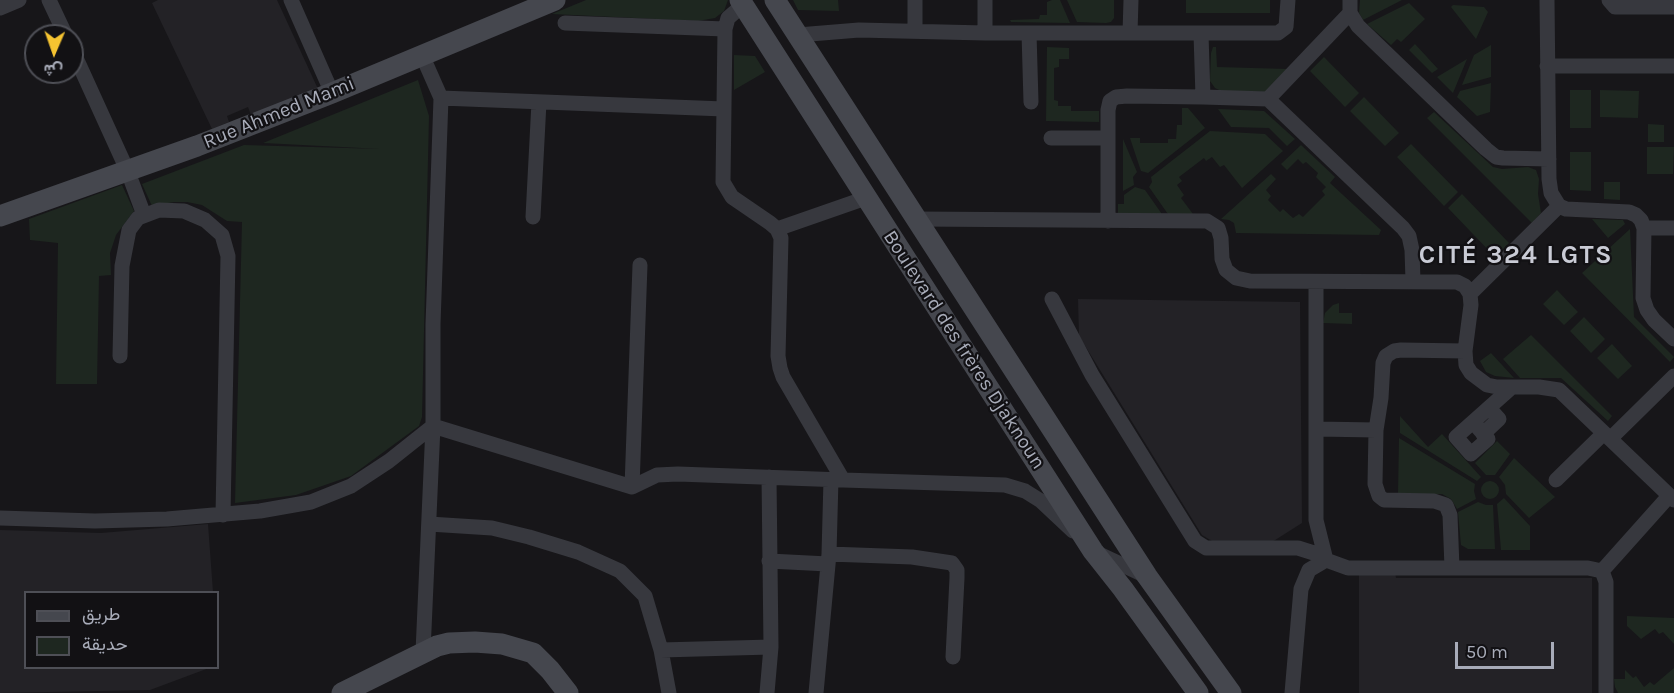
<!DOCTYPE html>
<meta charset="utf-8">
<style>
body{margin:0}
#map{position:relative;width:1674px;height:693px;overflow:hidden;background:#171619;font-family:Karla,Vazirmatn,sans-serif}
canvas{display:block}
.legend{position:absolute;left:24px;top:591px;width:195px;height:78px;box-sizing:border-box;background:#121114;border:2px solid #4e4f56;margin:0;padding:8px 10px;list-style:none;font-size:18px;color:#a8acb9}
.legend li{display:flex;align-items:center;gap:12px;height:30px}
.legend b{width:30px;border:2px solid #4e4f56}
.north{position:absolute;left:24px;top:24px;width:60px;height:60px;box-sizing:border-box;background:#121114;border:2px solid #4e4f56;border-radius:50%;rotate:182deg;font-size:16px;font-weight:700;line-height:24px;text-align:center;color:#a8acb9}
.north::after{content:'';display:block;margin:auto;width:21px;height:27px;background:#f6c431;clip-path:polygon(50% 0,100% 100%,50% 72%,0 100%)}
.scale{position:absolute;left:1455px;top:642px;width:99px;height:27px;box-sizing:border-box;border:3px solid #a8acb9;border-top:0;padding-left:8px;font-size:18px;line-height:21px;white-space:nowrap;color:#a8acb9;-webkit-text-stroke:4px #121114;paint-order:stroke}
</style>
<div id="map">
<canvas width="1674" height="693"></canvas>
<ul class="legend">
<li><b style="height:8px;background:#45474e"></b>طريق</li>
<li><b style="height:16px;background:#1e2720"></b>حديقة</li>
</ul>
<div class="north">ش</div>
<div class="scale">50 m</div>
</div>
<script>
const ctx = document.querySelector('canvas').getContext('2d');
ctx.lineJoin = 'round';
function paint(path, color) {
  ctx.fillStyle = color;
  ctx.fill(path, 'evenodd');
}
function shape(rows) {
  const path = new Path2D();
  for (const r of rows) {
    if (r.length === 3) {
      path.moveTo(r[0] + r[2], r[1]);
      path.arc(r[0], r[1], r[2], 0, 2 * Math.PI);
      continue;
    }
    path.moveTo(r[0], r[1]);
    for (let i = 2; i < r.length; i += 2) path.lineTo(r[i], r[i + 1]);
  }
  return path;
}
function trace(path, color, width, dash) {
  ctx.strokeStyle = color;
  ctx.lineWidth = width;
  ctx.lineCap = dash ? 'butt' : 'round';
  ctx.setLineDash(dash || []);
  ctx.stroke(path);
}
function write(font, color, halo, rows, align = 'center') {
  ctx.font = font + ' Karla,sans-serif';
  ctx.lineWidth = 4.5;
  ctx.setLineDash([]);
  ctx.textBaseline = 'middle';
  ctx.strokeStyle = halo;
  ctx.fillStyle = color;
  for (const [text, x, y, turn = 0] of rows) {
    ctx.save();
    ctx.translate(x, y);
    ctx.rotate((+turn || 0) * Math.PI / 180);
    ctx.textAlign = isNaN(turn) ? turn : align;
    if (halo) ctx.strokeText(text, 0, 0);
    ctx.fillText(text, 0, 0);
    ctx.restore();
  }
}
paint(shape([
 [158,0,277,0,318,89,252,118,248,107,227,116,229,122,212,129,152,3],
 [1078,299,1300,302,1302,523,1272,542,1212,541,1202,535,1079,336],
 [208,524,213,592,26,592,26,668,209,668,150,690,0,693,0,530,101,533],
 [1359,571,1395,571,1396,578,1592,578,1592,693,1359,693]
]), '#232226');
paint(shape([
 [586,0,728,0,724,11,715,18,698,21,552,14],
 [793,0,838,0,839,11,798,10],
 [1052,0,1060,0,1070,23,1011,22,1010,20,1039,19,1040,15,1047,15,1047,2],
 [1067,0,1114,0,1114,18,1111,22,1106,23,1077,22],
 [1186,0,1270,0,1270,13,1186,13],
 [1360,0,1402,0,1363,20,1359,13],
 [1409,3,1425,19,1401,42,1397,39,1391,45,1367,24],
 [1453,5,1484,7,1488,12,1476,39,1451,7],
 [1415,44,1438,69,1432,73,1409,50],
 [1491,45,1491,77,1462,85,1474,55],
 [1047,47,1069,48,1069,59,1059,59,1059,67,1054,68,1054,100,1058,101,1058,106,1071,106,1071,111,1099,111,1099,122,1046,121],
 [1213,47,1216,47,1217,67,1288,69,1266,92,1221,91,1215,88,1210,81,1211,53],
 [734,55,755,56,765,72,734,90],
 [1324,57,1359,93,1345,107,1310,71],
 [1467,59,1453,93,1437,77],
 [418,80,429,116,422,417,419,426,351,476,296,495,235,503,242,222,227,221,202,205,187,202,174,202,152,206,142,184,244,145,381,149,263,143],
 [1491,83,1490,112,1477,116,1457,97,1460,91],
 [1570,90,1591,90,1591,128,1570,128],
 [1600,90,1639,91,1638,118,1600,117],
 [1364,97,1399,133,1385,146,1350,111],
 [1182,108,1188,108,1205,128,1148,173,1141,171,1130,138,1140,138,1140,143,1168,143,1168,139,1176,139,1177,125,1182,125],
 [1218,109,1264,111,1295,139,1287,146,1269,128,1231,127],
 [1434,112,1493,167,1502,169,1528,167,1536,170,1539,179,1538,194,1541,213,1532,223,1427,118],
 [1648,124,1664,125,1664,142,1648,142],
 [1210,131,1265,134,1283,151,1242,188,1224,165,1220,167,1212,157,1206,161,1204,158,1179,177,1182,181,1177,185,1184,195,1181,198,1196,218,1170,217,1149,187,1152,182,1151,177],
 [1123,139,1137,172,1133,177,1134,185,1123,191],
 [1411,144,1458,192,1444,206,1397,157],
 [1301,145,1335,177,1330,183,1381,230,1379,235,1236,233,1234,223,1229,220,1221,219,1271,174,1276,179,1266,190,1271,196,1268,200,1280,212,1283,209,1293,218,1299,214,1303,217,1325,195,1322,191,1326,187,1316,177,1318,173,1306,162,1303,164,1298,159,1287,170,1281,164],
 [1647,147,1674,147,1673,174,1647,174],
 [1570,152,1591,152,1591,191,1570,190],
 [1604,182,1620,182,1620,200,1604,199],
 [122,185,134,211,116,235,110,253,111,275,99,276,97,384,56,384,58,243,30,240,29,219],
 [1135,187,1145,190,1164,217,1118,216,1118,204,1124,204,1124,195],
 [1462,194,1509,243,1495,257,1448,208],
 [1592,219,1623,220,1625,224,1608,238],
 [1630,229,1634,317,1674,357,1670,362,1582,273],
 [1557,290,1578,312,1564,325,1543,304],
 [1339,303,1339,313,1352,313,1352,324,1323,323,1325,313,1333,305],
 [1584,317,1605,339,1591,353,1570,331],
 [1531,335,1612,416,1608,421,1561,378,1520,378,1503,359],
 [1612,344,1632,366,1618,379,1597,358],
 [1491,353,1514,378,1495,376,1486,372,1480,361],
 [1400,416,1428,447,1442,434,1481,477,1477,481,1400,433],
 [1399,438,1475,484,1474,491,1476,499,1457,509,1451,499,1442,494,1398,494],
 [1497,441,1510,454,1495,475,1486,475,1475,463],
 [1514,458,1555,497,1529,518,1506,494,1505,485,1499,477],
 [1490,490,9],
 [1504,498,1530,526,1530,550,1501,550,1497,504],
 [1478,502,1486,505,1493,505,1495,549,1468,549,1461,545,1458,512],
 [1627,616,1674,618,1674,644,1663,632,1659,634,1655,629,1641,639,1627,626],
 [1674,668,1674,693,1618,693,1615,687,1614,679,1625,679,1625,670,1633,678,1636,676,1644,687,1650,682,1654,685]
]), '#1e2720');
trace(shape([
 [49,0,66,36],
 [291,0,332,93],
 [915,0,915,31],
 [985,0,985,33],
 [1350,0,1350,13,1358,26,1486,149,1496,157,1503,158,1549,159],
 [1609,0,1615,7,1635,7],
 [1634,0,1635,7,1674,7],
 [743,5,728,18,725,29,723,182,732,197,770,223,777,229,781,238,778,356,780,368,783,377,843,480,1005,485,1025,491,1041,501,1073,531],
 [0,8,19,0],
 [565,23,725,29],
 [1029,33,1031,102],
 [1130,33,1131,0],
 [798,35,859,30,985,33,1278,33,1286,27,1288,0],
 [72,49,128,172,144,215],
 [422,55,441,98,433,324,433,426,423,652],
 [1547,66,1674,66],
 [1203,97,1268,99,1403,228,1409,236,1412,250,1413,281],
 [441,98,724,109],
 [1268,99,1350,13],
 [1051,138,1108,138],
 [1559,206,1566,209,1629,212,1636,215,1641,220,1644,228,1643,298,1647,310,1654,320,1674,339],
 [533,217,539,102],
 [916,219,1207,221,1218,228,1221,238,1222,259,1226,270,1236,278,1250,281,1457,282,1465,286,1470,294,1471,305,1465,351,1466,365,1471,373,1487,385,1497,387,1539,387,1559,390,1674,500],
 [1108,221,1108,110,1110,101,1116,97,1127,96,1203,97,1201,34],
 [1644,228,1674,228],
 [777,229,866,198],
 [1316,282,1316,520,1326,560,1348,568,1588,568,1602,571],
 [1470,294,1559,206,1551,193,1549,179,1547,0],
 [1052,299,1092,375,1195,541,1206,548,1298,548,1317,554,1326,560],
 [120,356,122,266,129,230,138,218,159,210,184,211,205,220,222,235,228,256,223,515],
 [1473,422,1488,439,1471,454,1456,437,1511,388],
 [1317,429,1376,430],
 [1483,434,1499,419,1489,408],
 [1610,439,1674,376],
 [769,477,771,647],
 [1556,480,1604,433],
 [632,487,657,475,678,474,843,480],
 [0,518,95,521,167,519,260,511,311,502,351,486,389,461,433,426,632,487,640,265],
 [429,524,492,528,529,537,578,552,620,571,645,596,661,650,771,647,767,693],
 [1097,553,1146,576],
 [829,554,831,479],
 [769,561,828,564],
 [1452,568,1450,515,1446,505,1434,501,1384,500,1379,496,1375,484,1376,430,1381,398,1383,363,1386,356,1394,351,1401,350,1465,351],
 [661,650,669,693],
 [816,693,829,554,912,557,952,563,957,570,957,578,953,657],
 [1292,693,1301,589,1309,570,1326,560],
 [1606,693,1606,582,1602,571,1669,496]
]), '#37383e', 15);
trace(shape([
 [740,0,1093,551,1123,589,1198,693],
 [775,0,1147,576,1231,693],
 [0,216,197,146,332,93,555,0],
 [342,693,437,646,449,643,475,642,502,644,533,653,550,670,568,693]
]), '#45474e', 21);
write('20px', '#a8acb9', '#121114', [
 ["Rue Ahmed Mami",279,113,-22],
 ["Boulevard des frères Djaknoun",964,350,57]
]);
ctx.letterSpacing = '1.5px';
write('bold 26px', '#c9cbd5', '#121114', [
 ["CITÉ 324 LGTS",1516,256]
]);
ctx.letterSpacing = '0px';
</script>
